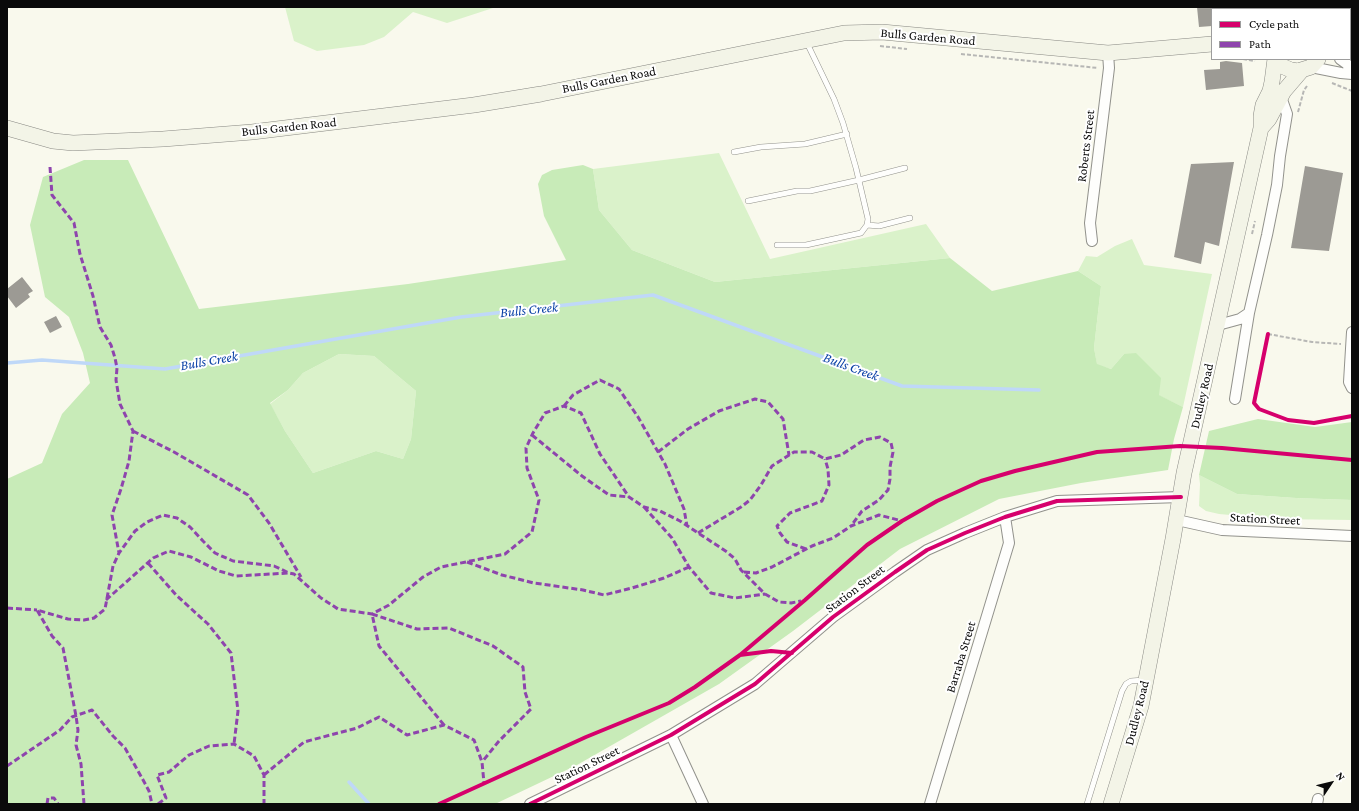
<!DOCTYPE html>
<style>
body{margin:0}
#map{position:relative;width:1359px;height:811px;overflow:hidden;background:#f9f9ed;font-family:"Crimson Pro",serif}
canvas{display:block}
.frame{position:absolute;inset:0;border:8px solid #0a0a0a;pointer-events:none}
.legend{position:absolute;left:1211px;top:8px;width:140px;height:52px;box-sizing:border-box;background:#fff;border:1px solid #9d9d9d;margin:0;padding:5px 7px;list-style:none;font-size:12px;color:#0a0a0a}
.legend li{display:flex;align-items:center;gap:8px;height:20px}
.legend b{width:20px;border:1px solid #9d9d9d}
.north{position:absolute;left:1311px;top:763px;width:40px;height:40px;-webkit-text-stroke:3px #fff;paint-order:stroke;rotate:55deg;font-size:11px;font-weight:700;line-height:16px;text-align:center;color:#0a0a0a}
.north::after{content:'';display:block;margin:auto;width:14px;height:18px;background:#0a0a0a;clip-path:polygon(50% 0,100% 100%,50% 72%,0 100%)}
</style>
<div id="map">
<canvas width="1359" height="811"></canvas>
<div class="frame"></div>
<ul class="legend">
<li><b style="height:5px;background:#d6006c"></b>Cycle path</li>
<li><b style="height:5px;background:#8e44ad"></b>Path</li>
</ul>
<div class="north">N</div>
</div>
<script>
const ctx = document.querySelector('canvas').getContext('2d');
ctx.lineJoin = 'round';
function paint(path, color) {
  ctx.fillStyle = color;
  ctx.fill(path, 'evenodd');
}
function shape(rows) {
  const path = new Path2D();
  for (const r of rows) {
    path.moveTo(r[0], r[1]);
    for (let i = 2; i < r.length; i += 2) path.lineTo(r[i], r[i + 1]);
  }
  return path;
}
function trace(path, color, width, dash) {
  ctx.strokeStyle = color;
  ctx.lineWidth = width;
  ctx.lineCap = dash ? 'butt' : 'round';
  ctx.setLineDash(dash || []);
  ctx.stroke(path);
}
function write(font, color, halo, rows, align = 'center') {
  ctx.font = font + ' "Crimson Pro",serif';
  ctx.lineWidth = 4;
  ctx.setLineDash([]);
  ctx.textBaseline = 'middle';
  ctx.strokeStyle = halo;
  ctx.fillStyle = color;
  for (const [text, x, y, turn = 0] of rows) {
    ctx.save();
    ctx.translate(x, y);
    ctx.rotate((+turn || 0) * Math.PI / 180);
    ctx.textAlign = isNaN(turn) ? turn : align;
    if (halo) ctx.strokeText(text, 0, 0);
    ctx.fillText(text, 0, 0);
    ctx.restore();
  }
}
paint(shape([
 [285,7,496,7,447,23,413,12,384,37,364,45,317,51,294,41],
 [719,153,770,259,926,224,950,258,715,282,632,250,599,210,593,169],
 [1132,239,1144,265,1212,274,1183,407,1158,395,1124,354,1111,369,1097,365,1094,348,1101,286,1078,271,1086,256,1097,257,1115,246],
 [339,354,374,356,416,391,411,439,403,459,376,451,313,473,285,431,270,404,288,390,303,373],
 [1199,475,1237,494,1296,498,1352,500,1352,520,1276,519,1219,514,1206,511,1199,506,1200,484]
]), '#daf2ca');
paint(shape([
 [84,160,128,160,199,309,408,284,566,260,544,216,538,184,542,175,552,170,583,165,593,169,599,210,632,250,715,282,950,258,992,291,1078,271,1101,286,1094,348,1097,364,1111,369,1124,354,1136,353,1161,378,1159,395,1183,407,1174,439,1168,470,1081,483,999,499,900,549,793,631,719,684,577,765,495,804,7,804,7,479,42,463,62,414,90,383,83,353,69,317,45,297,30,225,43,177],
 [339,354,374,356,416,391,411,439,403,459,376,451,313,473,285,431,270,403,288,390,303,373],
 [1258,419,1315,427,1352,422,1352,500,1296,498,1237,494,1199,475,1209,431]
]), '#c8ebb8');
trace(shape([
 [7,363,42,360,165,369,461,317,653,295,902,386,1039,390],
 [349,782,369,804]
]), '#bfd8f8', 3.5);
paint(shape([
 [1197,7,1212,7,1212,26,1199,27],
 [1226,61,1242,63,1244,86,1206,90,1204,70,1220,69,1220,62],
 [1234,162,1219,246,1205,242,1201,264,1174,257,1191,164],
 [1305,166,1343,173,1329,251,1291,248],
 [22,277,33,291,28,294,30,297,16,308,7,296,7,289],
 [56,316,62,327,50,333,44,322]
]), '#9c9a94');
const service = shape([
 [734,152,761,147,805,144,847,134],
 [748,201,797,191,810,191,859,180,905,168],
 [867,225,879,226,910,218],
 [777,245,806,245,861,233,867,225,868,219,856,168,843,123,834,99,806,41],
 [1087,804,1122,691,1126,684,1131,681,1144,680]
]);
const minor = shape([
 [1340,59,1347,64,1352,73],
 [1311,67,1341,73,1352,74],
 [1092,241,1090,223,1109,68,1108,53],
 [1218,325,1240,319,1249,313,1267,235,1277,185,1280,156,1287,114,1281,97],
 [1352,332,1349,382,1352,388],
 [1235,399,1249,313],
 [1177,520,1222,530,1352,536],
 [671,735,703,804],
 [530,804,671,735,755,684,833,617,895,572,927,550,965,533,1005,517,1057,501,1181,497],
 [930,804,1009,543,1005,517],
 [1317,804,1318,799]
]);
const secondary = shape([
 [1301,7,1302,9],
 [1283,9,1284,7],
 [1350,9,1352,8],
 [1275,59,1284,67,1291,70,1298,71,1311,67,1318,59],
 [1262,127,1269,119,1284,91,1302,70],
 [7,128,53,141,73,143,163,139,252,132,474,105,541,94,844,33,882,32,1108,53,1212,44],
 [1111,804,1141,706,1173,539,1184,473,1261,128,1261,116,1263,105,1270,91,1272,82,1275,59]
]);
trace(service, '#92928c', 6);
trace(minor, '#92928c', 12);
trace(secondary, '#888883', 16);
trace(shape([
 [880,46,907,49],
 [961,54,1098,68],
 [1243,59,1255,61],
 [1332,83,1352,91],
 [1298,112,1304,90,1307,86],
 [1252,234,1255,221],
 [1268,334,1312,342,1341,344]
]), '#b7b7b5', 2, [4, 2]);
trace(service, '#fefefc', 5);
trace(minor, '#fefefc', 10);
trace(secondary, '#f3f4e7', 15);
trace(shape([
 [50,167,52,195,74,223,80,254,93,296,100,327,111,345,115,358,117,368,116,380,120,404,133,431,129,461,121,489,112,515,119,553],
 [564,406,573,395,600,380,619,389,638,417,665,464,684,509,687,526],
 [133,431,174,452,248,495,269,523,301,577],
 [532,435,582,476,609,495,629,497],
 [658,452,688,429,719,411,755,399,768,402,783,419,789,455],
 [644,507,672,538,689,567,711,593,735,598,765,594],
 [698,533,741,507,750,500,761,485,772,466,794,452,812,452,825,459,841,455,864,440,880,437,891,443,893,452,890,467,890,479,888,490,879,500,862,511,851,526],
 [806,549,787,542,780,533,777,526,790,513,822,501,829,485,828,469,825,459],
 [467,562,502,575,534,583,583,590,604,595,632,588,664,578,689,567],
 [148,563,176,595,208,624,231,653,238,711,234,744],
 [744,572,756,573,772,567,812,546,833,538,851,526,879,515,902,521],
 [106,600,153,558,169,551,191,557,219,571,236,576,289,573],
 [7,608,37,610],
 [444,725,379,646,372,614,417,629,449,628,493,646,523,667,525,692,531,709,499,741,482,762],
 [7,766,60,730,72,717,92,710,113,736,125,748,142,778,149,791,152,804],
 [264,775,304,742,357,728,379,717,407,735,444,725,474,740,482,762,484,783],
 [47,804,48,798,54,798,58,804],
 [84,804,81,764,76,745,78,730,76,716,63,648,52,636,37,610,68,619,84,620,94,618,105,609,113,566,119,553,135,531,147,522,163,515,177,518,190,527,203,541,215,553,233,561,274,566,289,573,294,574,321,598,338,609,372,614,389,605,423,577,441,567,505,554,532,532,539,500,527,468,526,448,533,433,545,413,564,406,581,413,600,454,629,497,644,507,660,511,680,521,727,552,735,559,741,570,765,594,779,602,791,603,801,601],
 [158,804,166,798,157,775,169,772,189,755,209,746,234,744,254,756,264,775,264,804]
]), '#8e44ad', 3, [6, 3]);
trace(shape([
 [1268,334,1254,403,1259,409,1288,420,1314,423,1352,416],
 [740,655,771,651,792,653],
 [439,804,586,737,669,703,695,687,740,655,805,600,867,545,902,521,937,501,981,481,1015,471,1097,452,1180,446,1222,448,1352,460],
 [530,804,671,735,755,684,833,617,895,572,927,550,965,533,1005,517,1057,501,1181,497]
]), '#d6006c', 4);
write('13px', '#0a0a0a', '#fff', [
 ["Bulls Garden Road",928,37,5],
 ["Bulls Garden Road",609,80,-11],
 ["Bulls Garden Road",289,127,-6],
 ["Roberts Street",1086,146,-83],
 ["Dudley Road",1202,396,-77],
 ["Station Street",1265,519,3],
 ["Station Street",855,589,-37],
 ["Barraba Street",961,657,-73],
 ["Dudley Road",1137,713,-76],
 ["Station Street",587,765,-26]
]);
write('italic 14px', '#0940a6', '#fff', [
 ["Bulls Creek",529,310,-6],
 ["Bulls Creek",209,361,-10],
 ["Bulls Creek",851,367,20]
]);
</script>
